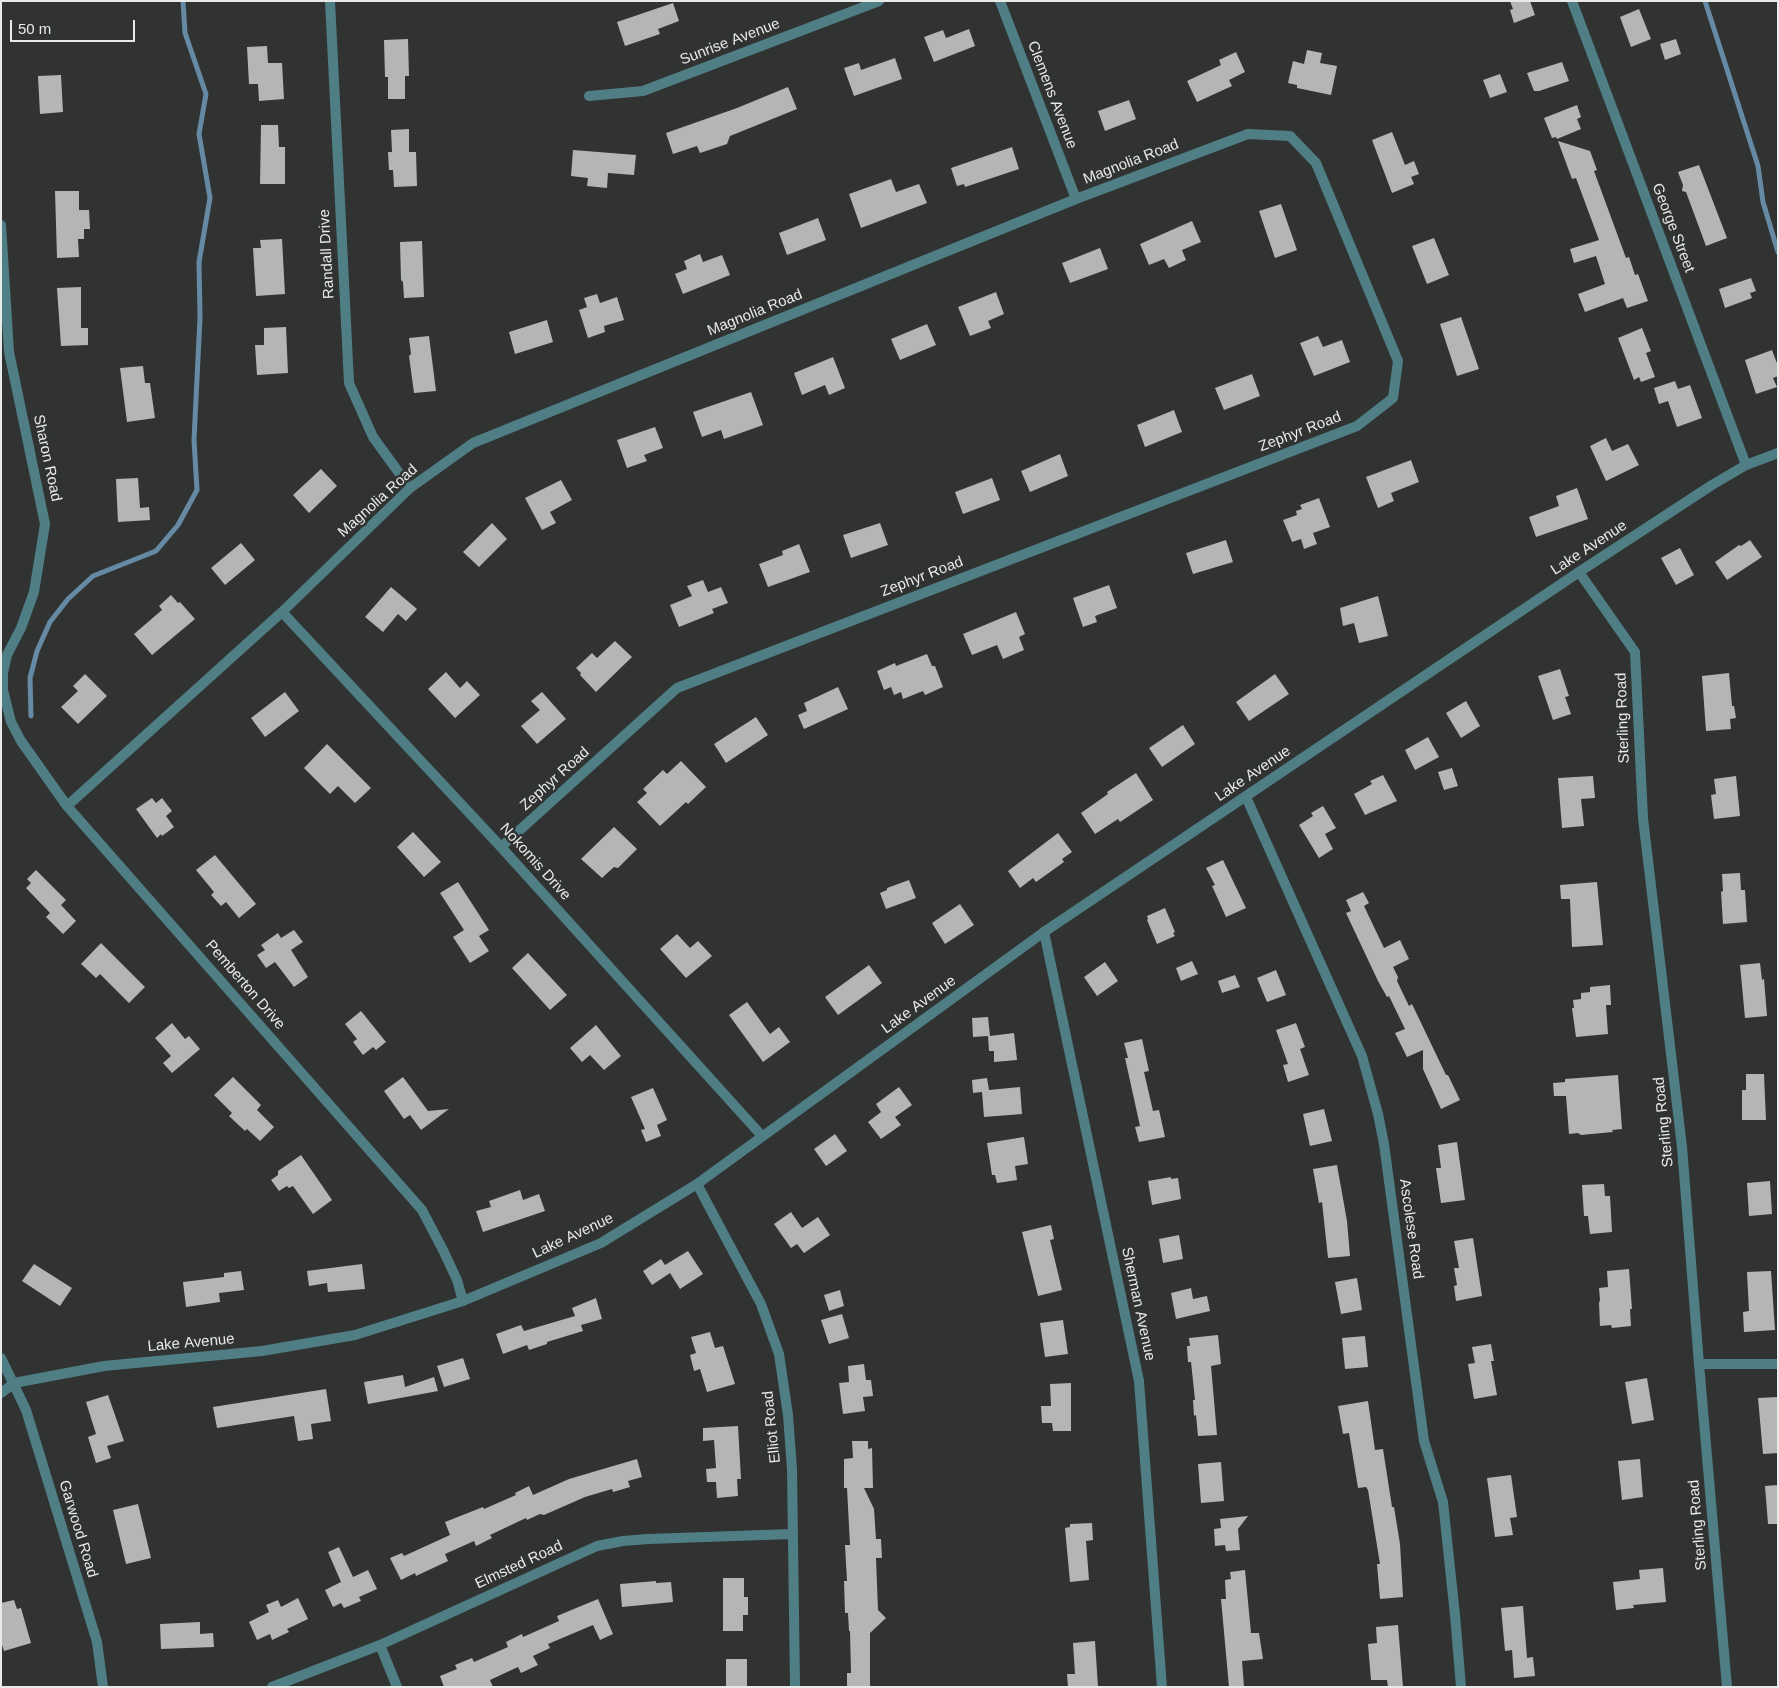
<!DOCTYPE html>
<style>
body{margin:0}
#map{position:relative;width:1779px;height:1688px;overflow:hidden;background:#303332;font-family:Helvetica,sans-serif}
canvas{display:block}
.frame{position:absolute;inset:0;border:2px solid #e8eae9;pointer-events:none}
.scale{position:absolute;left:10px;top:20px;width:125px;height:22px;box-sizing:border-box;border:2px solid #e8eae9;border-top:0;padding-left:6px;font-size:15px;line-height:18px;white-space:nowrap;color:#e8eae9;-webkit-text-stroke:4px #303332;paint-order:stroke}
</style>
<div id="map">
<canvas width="1779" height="1688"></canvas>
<div class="frame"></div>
<div class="scale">50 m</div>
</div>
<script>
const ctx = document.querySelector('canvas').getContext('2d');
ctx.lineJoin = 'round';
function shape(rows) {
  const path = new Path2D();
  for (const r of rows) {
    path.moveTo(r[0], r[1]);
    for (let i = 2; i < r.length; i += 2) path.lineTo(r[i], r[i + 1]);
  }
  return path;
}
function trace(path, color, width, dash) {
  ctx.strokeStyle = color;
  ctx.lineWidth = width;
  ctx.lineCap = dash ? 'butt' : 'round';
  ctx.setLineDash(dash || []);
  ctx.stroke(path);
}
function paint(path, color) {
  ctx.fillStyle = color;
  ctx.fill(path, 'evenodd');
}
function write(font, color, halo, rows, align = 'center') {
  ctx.font = font + ' Helvetica,sans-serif';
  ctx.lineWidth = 5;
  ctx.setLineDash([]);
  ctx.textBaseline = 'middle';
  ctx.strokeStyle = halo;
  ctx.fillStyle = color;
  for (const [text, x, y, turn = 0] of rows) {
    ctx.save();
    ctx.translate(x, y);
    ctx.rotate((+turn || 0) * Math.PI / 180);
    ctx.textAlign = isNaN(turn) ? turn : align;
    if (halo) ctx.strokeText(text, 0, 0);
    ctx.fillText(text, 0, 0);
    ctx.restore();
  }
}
trace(shape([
 [1705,1,1758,166,1763,202,1778,252],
 [31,716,30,678,37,651,50,622,68,599,93,576,156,551,178,525,197,490,194,440,200,318,199,262,210,198,199,134,206,94,185,33,183,1]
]), '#668aa4', 5);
paint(shape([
 [1510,1,1530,1,1535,15,1514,23,1510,10,1513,9],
 [673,3,679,21,658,29,660,34,625,46,617,22],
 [1639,9,1651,39,1631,47,1620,17],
 [969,29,975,46,934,62,924,37,943,30,946,38],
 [408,39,409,76,405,76,405,99,388,99,388,77,385,77,384,40],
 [1676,39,1681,54,1665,60,1660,44],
 [267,46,268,63,282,63,284,99,259,101,258,84,249,84,247,47],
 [1307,50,1322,53,1320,63,1337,66,1331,95,1297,88,1297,85,1288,83,1293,61,1304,64],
 [1236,52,1245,72,1229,80,1232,86,1197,102,1187,81,1221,65,1219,60],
 [895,58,902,79,854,96,844,68,859,63,861,70],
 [1562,62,1569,81,1539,91,1534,91,1527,73],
 [1500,74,1507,92,1490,98,1483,80],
 [61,75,63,112,40,114,38,76],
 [788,87,797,109,730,136,727,144,700,153,697,146,673,154,666,133,737,108],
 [1129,100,1136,119,1105,131,1098,111],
 [1577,105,1581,117,1577,119,1581,129,1557,139,1556,137,1552,138,1544,118],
 [261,125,278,125,279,147,285,147,285,184,260,184],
 [409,129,409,152,416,152,417,186,394,187,393,170,389,170,388,152,392,152,391,130],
 [1392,132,1405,165,1414,161,1419,174,1411,177,1414,184,1392,193,1372,140],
 [1558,141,1590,151,1597,170,1594,171,1626,258,1629,257,1635,275,1638,274,1648,301,1627,308,1623,298,1585,312,1578,294,1605,284,1596,256,1574,263,1570,249,1599,240,1576,178,1572,179],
 [1012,147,1019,169,965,187,964,184,957,186,951,168],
 [573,150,636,155,634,175,608,173,607,188,587,186,588,178,571,176],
 [1699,165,1727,238,1706,246,1686,192,1682,191,1683,185,1678,172],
 [891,179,896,192,919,184,927,203,861,228,849,194],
 [55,191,79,191,79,210,89,210,90,229,84,229,84,239,78,239,79,257,57,258],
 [1281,204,1297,250,1275,258,1259,211],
 [818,218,826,240,787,255,779,233],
 [1192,221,1201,242,1182,250,1186,260,1169,268,1164,259,1149,265,1140,244],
 [1434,238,1449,275,1427,284,1412,246],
 [282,239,285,294,256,296,253,248,261,248,260,240],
 [422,241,424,297,404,298,403,282,401,280,400,242],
 [1100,248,1108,269,1070,283,1062,263],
 [700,254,703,262,722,255,730,275,683,294,675,274,687,269,684,261],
 [1751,278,1756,291,1750,293,1752,298,1725,308,1719,289],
 [81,287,81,328,88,328,88,345,61,346,57,288],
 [996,292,1004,314,988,321,991,328,970,336,958,307],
 [597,294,600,303,617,297,624,320,604,326,605,332,588,338,579,310,587,307,584,298],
 [1461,317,1479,369,1457,376,1440,324],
 [547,320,553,342,515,354,509,332],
 [927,324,936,345,900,360,891,339],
 [286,327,288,373,257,375,255,345,264,345,264,328],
 [1642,328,1651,351,1646,353,1655,377,1641,382,1639,377,1634,380,1618,338],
 [429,336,436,391,414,393,409,356,411,354,409,338],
 [1318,336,1323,347,1342,340,1350,362,1314,376,1300,343],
 [1772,350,1778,366,1778,376,1773,378,1777,387,1756,394,1745,360],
 [833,357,845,388,829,395,825,385,802,395,794,373],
 [143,366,145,383,150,383,155,418,127,422,120,368],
 [1252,374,1260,396,1224,410,1215,388],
 [1675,381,1678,389,1690,385,1702,418,1677,427,1668,401,1659,404,1654,388],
 [751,392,763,425,724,439,721,430,702,437,693,412],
 [1174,410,1182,432,1145,447,1137,425],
 [655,427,663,448,644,455,647,461,627,468,617,440],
 [1606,438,1612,451,1628,444,1639,465,1606,481,1590,446],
 [1060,454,1068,476,1030,492,1021,471],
 [1411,460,1419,482,1391,493,1394,501,1378,508,1366,477],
 [321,469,337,486,309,513,293,495],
 [138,478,140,508,149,507,150,520,118,522,116,479],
 [992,478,1000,500,963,514,955,492],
 [561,480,572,500,550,512,556,523,542,530,525,498],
 [1577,488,1588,519,1536,537,1529,517,1559,506,1556,496],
 [1319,498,1330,527,1313,533,1317,544,1304,549,1301,539,1292,542,1283,520,1297,515,1296,511,1302,509,1300,505],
 [492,523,507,539,479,567,463,552],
 [880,523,888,545,851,558,843,535],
 [1226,540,1233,562,1193,574,1186,553],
 [1750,540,1762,557,1727,580,1715,562,1739,545,1741,546],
 [241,543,255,560,225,585,211,568],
 [799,544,810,572,768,587,759,564,783,555,782,551],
 [1680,548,1694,575,1676,585,1661,558],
 [703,580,708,592,721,587,728,603,712,609,714,613,679,627,670,605,692,596,687,586],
 [1109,585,1117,608,1095,616,1097,622,1083,627,1073,598],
 [391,587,417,609,406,621,398,614,383,632,365,617],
 [171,595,178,603,180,602,195,619,152,655,134,634,162,610,159,606],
 [1378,596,1388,636,1359,643,1354,623,1343,626,1340,608],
 [1016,612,1025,634,1019,637,1024,650,1003,659,997,645,972,655,963,634],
 [615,641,632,657,596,692,580,675,581,673,576,668,592,653,597,658],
 [927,654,932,666,935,666,943,687,925,695,923,691,903,699,901,692,894,695,891,687,884,690,877,671,895,663,896,666],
 [1560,669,1569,696,1565,697,1571,714,1553,720,1538,676],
 [446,672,460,688,467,681,480,695,455,718,428,689],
 [1729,673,1732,706,1734,706,1736,718,1730,719,1731,729,1706,731,1702,676],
 [85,674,107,696,78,724,61,707,78,691,73,686],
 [1275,674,1289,694,1249,721,1236,702],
 [838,687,848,709,804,729,798,715,807,711,804,703],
 [285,692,299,711,265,737,251,718],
 [542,692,566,719,537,744,521,726,540,710,531,701],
 [1466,701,1480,726,1461,738,1446,713],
 [756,717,768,735,726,763,714,744],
 [1183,725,1195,744,1162,767,1149,748],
 [1428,737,1439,757,1415,770,1405,750],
 [327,744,371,788,355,803,338,786,330,794,304,768],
 [681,761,706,787,688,804,686,802,660,826,637,802,647,793,643,789,663,770,667,774],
 [1452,768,1458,786,1444,790,1438,772],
 [1136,773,1153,800,1120,822,1118,819,1095,834,1081,813,1108,794,1107,792],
 [1383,775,1397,801,1365,815,1354,794,1372,784,1370,781],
 [1593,776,1595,798,1581,799,1584,826,1562,828,1558,778],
 [1736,776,1740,816,1714,819,1711,795,1716,794,1714,779],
 [152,798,156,803,162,798,172,811,166,816,174,827,162,836,161,834,157,838,136,809],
 [1323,806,1336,828,1325,834,1333,849,1319,858,1299,825,1313,816,1311,813],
 [614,827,637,849,618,868,614,867,602,878,581,859],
 [413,832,441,862,424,877,397,847],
 [1058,833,1072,852,1062,859,1064,862,1036,882,1033,878,1020,888,1008,871],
 [215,855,256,904,239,918,226,902,221,906,211,895,214,892,196,870],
 [1223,860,1246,908,1226,917,1212,886,1215,885,1206,868],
 [36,870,66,900,61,905,76,921,63,934,46,917,50,913,26,888,31,883,27,879],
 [1740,873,1741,890,1745,890,1747,922,1723,924,1721,892,1723,891,1722,874],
 [909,880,916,898,886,909,880,893,887,890,887,888],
 [458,882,489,930,479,936,489,951,470,963,453,937,464,930,440,893],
 [1597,882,1603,945,1572,947,1570,899,1561,899,1560,885],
 [1363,892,1369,903,1364,906,1384,948,1400,940,1409,959,1393,967,1398,977,1397,981,1409,1006,1412,1004,1446,1075,1448,1075,1460,1100,1441,1109,1423,1069,1423,1050,1407,1057,1395,1033,1405,1029,1389,996,1387,997,1378,981,1346,913,1351,911,1346,900],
 [960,904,974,925,945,944,932,923],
 [1165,908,1175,932,1173,933,1175,936,1157,944,1147,920,1148,919,1147,916],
 [294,930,303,942,291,950,308,977,294,987,275,962,266,968,257,955,265,950,261,945,278,933,281,938],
 [677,934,690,948,698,941,712,956,686,978,660,949],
 [101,943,145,987,129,1003,100,974,96,978,81,964],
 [528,953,567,995,550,1010,512,968],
 [1192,961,1198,974,1181,981,1176,968],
 [1105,962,1118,981,1097,996,1084,977],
 [1760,963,1762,980,1764,979,1767,1016,1745,1018,1740,965],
 [869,965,882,983,838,1015,825,997],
 [1276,970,1286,995,1267,1002,1257,978],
 [1235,975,1240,987,1222,993,1218,981],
 [1610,985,1611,1005,1606,1005,1608,1034,1576,1037,1572,1008,1574,1008,1573,1000,1581,999,1581,993,1590,992,1590,987],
 [747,1002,770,1034,779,1027,790,1042,763,1062,729,1015],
 [361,1011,386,1042,376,1050,373,1047,363,1055,353,1042,357,1039,345,1024],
 [988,1017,990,1036,1014,1033,1017,1060,994,1062,994,1051,989,1051,988,1036,973,1037,972,1018],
 [172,1023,185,1039,189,1036,200,1049,172,1073,163,1063,171,1056,155,1038],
 [1296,1023,1305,1047,1300,1049,1309,1075,1288,1082,1283,1065,1288,1064,1276,1030],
 [596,1025,621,1056,604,1070,590,1055,582,1062,570,1048],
 [1142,1039,1149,1071,1144,1072,1153,1111,1159,1110,1165,1137,1139,1142,1135,1127,1140,1126,1125,1058,1128,1058,1124,1043],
 [1746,1074,1764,1074,1766,1120,1742,1120,1742,1090,1746,1090],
 [1618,1075,1622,1129,1612,1130,1613,1132,1581,1135,1578,1133,1569,1134,1566,1096,1554,1096,1553,1083,1565,1082,1565,1079],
 [233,1077,261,1105,257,1110,274,1127,260,1141,247,1129,245,1131,229,1116,232,1113,214,1095],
 [403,1077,428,1111,449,1109,421,1130,410,1115,404,1119,384,1091],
 [987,1078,989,1090,1020,1087,1022,1114,984,1117,982,1092,973,1093,972,1080],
 [899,1087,912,1105,895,1117,901,1125,881,1139,868,1122,881,1112,876,1104],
 [653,1088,667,1120,657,1125,661,1136,646,1142,641,1130,645,1129,631,1097],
 [1324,1109,1332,1141,1310,1146,1303,1114],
 [835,1134,847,1151,826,1166,814,1149],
 [1024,1137,1028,1164,1015,1166,1017,1180,997,1183,995,1175,992,1175,987,1143],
 [1457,1142,1465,1200,1441,1203,1436,1168,1441,1168,1438,1145],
 [301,1155,332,1200,313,1214,293,1186,289,1188,287,1186,279,1191,271,1180,278,1175,278,1171],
 [1337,1165,1347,1221,1350,1256,1328,1258,1322,1202,1319,1203,1313,1169],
 [1171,1177,1171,1179,1178,1178,1181,1199,1152,1205,1148,1181],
 [1770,1181,1772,1214,1749,1216,1747,1183],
 [1604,1184,1605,1196,1610,1196,1612,1232,1590,1234,1588,1216,1584,1216,1582,1185],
 [520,1190,523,1200,539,1194,545,1211,483,1232,476,1211,491,1207,489,1201],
 [791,1212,802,1228,818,1217,830,1235,804,1253,797,1244,791,1248,774,1224],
 [1051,1225,1054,1239,1050,1240,1062,1290,1038,1296,1022,1232],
 [1179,1235,1183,1259,1163,1263,1159,1239],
 [1473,1238,1482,1296,1456,1301,1454,1286,1457,1285,1454,1268,1459,1268,1454,1241],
 [688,1251,703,1274,680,1289,670,1273,652,1285,643,1271,661,1259,665,1265],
 [34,1264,72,1288,60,1306,22,1281],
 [362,1264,365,1289,328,1292,327,1283,309,1286,307,1271],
 [1629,1269,1632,1309,1630,1309,1631,1326,1612,1328,1611,1325,1600,1326,1599,1303,1600,1300,1599,1288,1608,1287,1607,1271],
 [241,1271,244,1290,219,1293,220,1302,186,1307,183,1282,224,1277,224,1273],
 [1771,1271,1775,1330,1744,1332,1743,1312,1749,1311,1747,1272],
 [1357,1278,1362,1310,1341,1314,1335,1282],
 [1191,1288,1193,1299,1207,1296,1210,1311,1176,1319,1171,1293],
 [840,1290,844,1306,829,1311,824,1295],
 [596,1298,602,1319,581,1325,583,1331,547,1342,547,1344,529,1350,527,1345,503,1354,496,1334,521,1325,524,1331,575,1316,572,1308],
 [842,1314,849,1338,829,1344,821,1320],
 [1063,1320,1068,1354,1045,1357,1040,1323],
 [710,1332,715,1348,723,1346,735,1384,707,1392,700,1369,694,1371,690,1355,696,1353,691,1337],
 [1218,1335,1221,1364,1211,1366,1217,1435,1198,1436,1196,1415,1194,1416,1193,1400,1195,1400,1191,1362,1188,1362,1187,1346,1190,1346,1189,1338],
 [1365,1336,1368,1367,1345,1369,1342,1338],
 [1491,1344,1494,1361,1491,1361,1497,1395,1474,1399,1468,1364,1475,1363,1472,1347],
 [463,1358,470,1379,444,1387,437,1366],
 [864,1364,866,1380,871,1380,873,1396,863,1397,865,1411,843,1414,839,1383,849,1382,848,1366],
 [403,1375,405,1387,434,1377,438,1391,368,1404,364,1382],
 [1647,1378,1654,1420,1632,1424,1625,1382],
 [1071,1383,1071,1431,1053,1431,1052,1423,1042,1423,1041,1406,1051,1406,1050,1384],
 [326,1389,331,1421,311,1424,313,1439,298,1441,294,1416,217,1428,213,1407],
 [108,1395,124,1441,107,1446,111,1458,96,1463,88,1437,96,1434,86,1402],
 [1778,1397,1778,1453,1763,1454,1758,1398],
 [1368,1401,1375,1450,1383,1449,1392,1507,1394,1507,1400,1544,1403,1597,1380,1599,1377,1564,1380,1564,1368,1490,1366,1487,1358,1488,1349,1433,1343,1434,1338,1406],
 [738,1426,741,1479,737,1479,738,1496,717,1498,716,1482,707,1482,706,1469,716,1468,714,1440,703,1441,703,1428],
 [852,1441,868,1441,868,1449,872,1448,873,1488,864,1488,874,1509,876,1539,881,1539,882,1558,876,1558,878,1610,886,1618,870,1633,870,1687,847,1687,847,1673,851,1673,850,1631,849,1631,848,1613,845,1613,844,1581,847,1581,845,1545,850,1545,847,1488,844,1488,844,1459,853,1458],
 [637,1459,642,1477,628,1481,630,1487,613,1492,612,1489,585,1497,544,1515,540,1514,527,1520,526,1518,490,1535,492,1538,476,1546,474,1541,445,1554,448,1561,416,1576,415,1573,401,1580,390,1558,402,1553,404,1556,450,1535,445,1522,483,1507,484,1509,516,1495,515,1493,529,1486,533,1495,569,1479],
 [1640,1459,1643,1497,1622,1500,1618,1461],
 [1221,1462,1224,1501,1201,1503,1198,1464],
 [1511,1475,1517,1517,1510,1518,1513,1535,1495,1537,1487,1478],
 [1778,1485,1778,1524,1768,1524,1765,1486],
 [138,1504,151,1558,126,1564,113,1510],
 [1248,1516,1238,1529,1240,1550,1226,1551,1225,1545,1215,1546,1214,1529,1221,1528,1220,1519],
 [1092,1523,1093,1540,1086,1541,1089,1580,1070,1582,1065,1528,1070,1527,1070,1524],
 [339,1547,353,1577,368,1570,377,1589,359,1597,361,1601,344,1608,341,1603,333,1607,325,1590,341,1582,328,1552],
 [1663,1568,1666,1602,1633,1605,1634,1608,1616,1610,1613,1582,1640,1579,1639,1570],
 [1245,1570,1251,1633,1259,1633,1263,1659,1242,1661,1244,1687,1229,1687,1221,1599,1226,1599,1225,1580,1231,1579,1230,1572],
 [723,1578,744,1578,744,1597,748,1597,748,1615,743,1615,743,1631,723,1631],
 [656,1581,656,1583,671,1582,673,1602,622,1607,620,1584],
 [298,1598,308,1619,287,1629,289,1632,272,1640,270,1634,257,1640,249,1622,269,1612,266,1605,278,1600,281,1607],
 [598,1599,613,1634,600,1640,593,1625,548,1644,550,1648,533,1656,538,1665,521,1673,518,1667,490,1680,493,1687,444,1687,440,1676,457,1669,455,1665,472,1658,474,1662,508,1647,506,1642,522,1634,523,1637,559,1621,557,1616],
 [14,1600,17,1609,21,1608,31,1643,4,1651,1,1642,1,1603],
 [1523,1606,1527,1658,1533,1657,1535,1676,1514,1678,1512,1650,1505,1651,1501,1608],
 [200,1622,200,1634,213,1633,214,1647,161,1649,160,1624],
 [1398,1625,1403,1687,1388,1687,1387,1680,1371,1680,1368,1644,1377,1643,1376,1627],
 [1095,1641,1098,1687,1068,1687,1067,1674,1075,1674,1073,1643],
 [726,1659,747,1659,747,1687,726,1687]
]), '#b4b6b4');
trace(shape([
 [330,1,349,383,373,437,410,488],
 [1000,1,1076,199],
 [1572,1,1746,465],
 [589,96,643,91,879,1],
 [1,225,9,352,45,524,34,592,21,628,7,655,3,673,3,690,11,722,21,741,67,806,422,1210,443,1250,457,1280,463,1301],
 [1579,572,1635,652,1643,818,1682,1147,1699,1364,1727,1687],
 [282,612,501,847,762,1136],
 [1246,797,1362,1056,1378,1114,1384,1144,1424,1441,1443,1502,1455,1615,1461,1687],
 [67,806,282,612,410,488,473,443,1076,199,1248,134,1290,136,1316,163,1398,361,1393,398,1357,426,677,688,501,847],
 [1044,932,1139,1381,1162,1687],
 [697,1184,761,1304,779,1354,788,1415,792,1469,795,1687],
 [1,1358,26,1410,97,1642,103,1687],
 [1699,1364,1778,1364],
 [380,1645,397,1687],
 [272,1687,380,1645,597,1546,623,1541,648,1539,792,1534]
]), '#4f7f85', 10);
trace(shape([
 [1,1393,14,1383,104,1366,262,1351,355,1335,463,1301,601,1243,697,1184,1044,932,1579,572,1712,485,1746,465,1778,453]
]), '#4f7f85', 10);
write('15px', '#e8eae9', '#303332', [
 ["Sunrise Avenue",730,42,-21],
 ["Clemens Avenue",1052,95,69],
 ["Magnolia Road",1131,162,-21],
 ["George Street",1673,228,69],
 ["Randall Drive",327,254,-93],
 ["Magnolia Road",755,313,-22],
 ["Zephyr Road",1300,432,-21],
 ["Sharon Road",47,458,78],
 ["Magnolia Road",378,501,-42],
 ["Lake Avenue",1589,548,-33],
 ["Zephyr Road",922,577,-21],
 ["Sterling Road",1623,718,-92],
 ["Lake Avenue",1253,774,-34],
 ["Zephyr Road",555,779,-42],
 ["Nokomis Drive",535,862,48],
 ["Pemberton Drive",245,985,49],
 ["Lake Avenue",919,1005,-36],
 ["Sterling Road",1664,1122,-96],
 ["Ascolese Road",1411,1229,82],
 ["Lake Avenue",573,1236,-25],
 ["Sherman Avenue",1138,1304,78],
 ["Lake Avenue",191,1343,-5],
 ["Elliot Road",772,1427,-96],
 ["Sterling Road",1698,1525,-95],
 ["Garwood Road",78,1529,73],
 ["Elmsted Road",519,1565,-25]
]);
</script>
